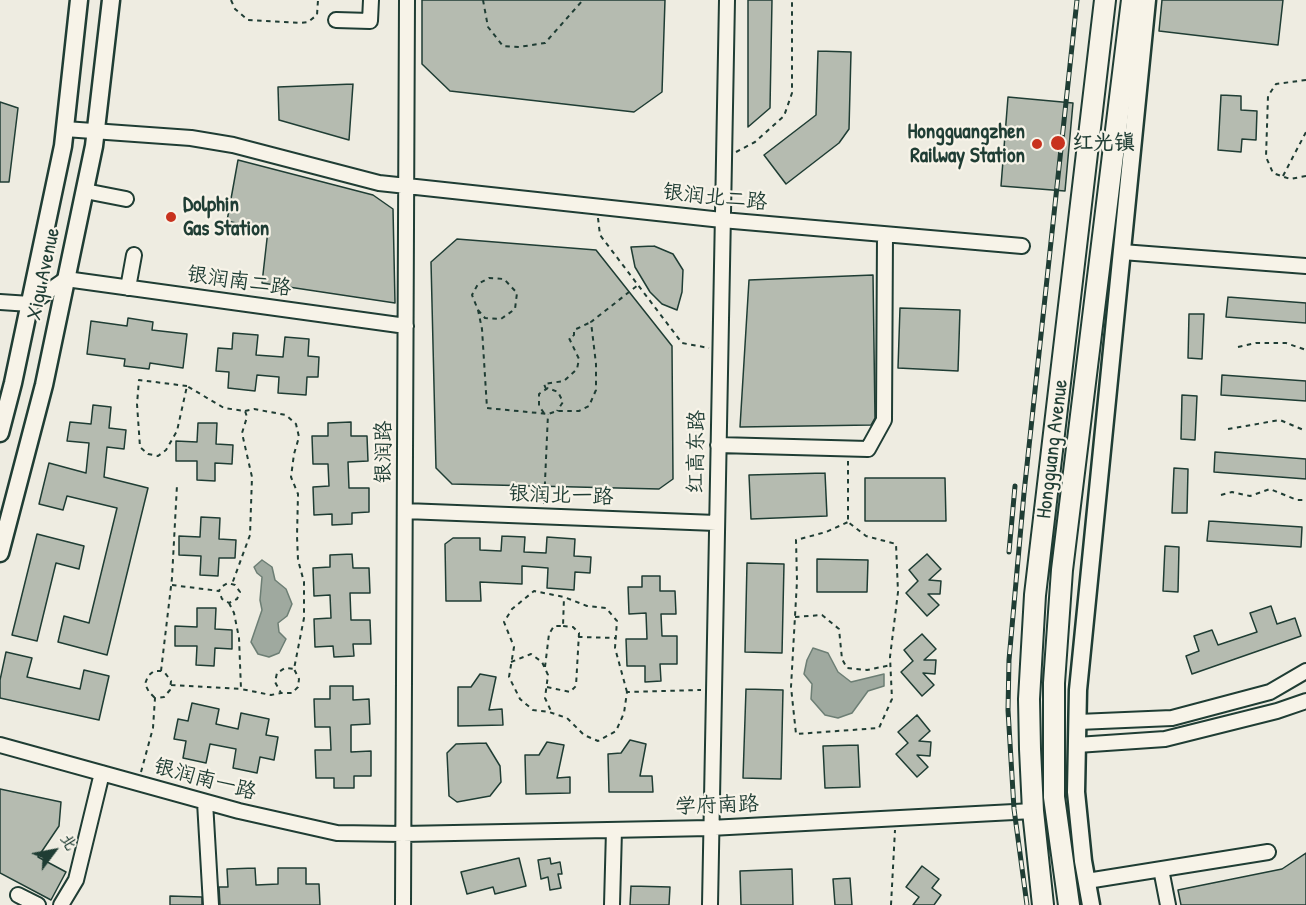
<!DOCTYPE html>
<meta charset="utf-8">
<style>
body{margin:0}
#map{position:relative;width:1306px;height:905px;overflow:hidden;background:#eeece1;font-family:"Patrick Hand","LXGW WenKai TC",sans-serif}
canvas{display:block}
.north{position:absolute;left:24px;top:821px;width:60px;height:60px;-webkit-text-stroke:4px #f7f3e8;paint-order:stroke;rotate:58deg;font-size:16px;font-weight:700;line-height:24px;text-align:center;color:#1f3d34}
.north::after{content:'';display:block;margin:auto;width:21px;height:27px;background:#1f3d34;clip-path:polygon(50% 0,100% 100%,50% 72%,0 100%)}
</style>
<div id="map">
<canvas width="1306" height="905"></canvas>
<div class="north">北</div>
</div>
<script>
const ctx = document.querySelector('canvas').getContext('2d');
ctx.lineJoin = 'round';
function paint(path, color) {
  ctx.fillStyle = color;
  ctx.fill(path, 'evenodd');
}
function shape(rows) {
  const path = new Path2D();
  for (const r of rows) {
    path.moveTo(r[0], r[1]);
    for (let i = 2; i < r.length; i += 2) path.lineTo(r[i], r[i + 1]);
  }
  return path;
}
function trace(path, color, width, dash) {
  ctx.strokeStyle = color;
  ctx.lineWidth = width;
  ctx.lineCap = dash ? 'butt' : 'round';
  ctx.setLineDash(dash || []);
  ctx.stroke(path);
}
function write(font, color, halo, rows, align = 'center') {
  ctx.font = font + ' "Patrick Hand","LXGW WenKai TC",sans-serif';
  ctx.lineWidth = 4.5;
  ctx.setLineDash([]);
  ctx.textBaseline = 'middle';
  ctx.strokeStyle = halo;
  ctx.fillStyle = color;
  for (const [text, x, y, turn = 0] of rows) {
    ctx.save();
    ctx.translate(x, y);
    ctx.rotate((+turn || 0) * Math.PI / 180);
    ctx.textAlign = isNaN(turn) ? turn : align;
    if (halo) ctx.strokeText(text, 0, 0);
    ctx.fillText(text, 0, 0);
    ctx.restore();
  }
}
const water = shape([
 [262,560,272,567,275,580,286,589,292,604,287,616,278,623,279,632,286,639,279,653,269,657,258,654,251,642,262,610,260,600,262,577,257,573,254,567,262,560],
 [813,648,828,653,838,672,851,682,884,674,884,686,868,691,852,713,838,718,825,715,811,699,812,684,804,674,807,660,813,648]
]);
paint(water, '#9fa99f');
trace(water, '#6c7e74', 1.5);
const building = shape([
 [422,0,665,0,662,92,634,112,450,91,422,64,422,0],
 [748,0,772,0,770,108,748,127,748,0],
 [1162,0,1283,0,1278,45,1159,31,1162,0],
 [818,51,851,52,849,129,839,143,786,184,764,155,816,115,818,51],
 [353,84,349,140,279,120,278,87,353,84],
 [1221,95,1241,96,1241,110,1257,111,1256,140,1242,139,1241,152,1218,150,1221,95],
 [1008,97,1073,103,1065,191,1001,186,1008,97],
 [0,102,18,108,9,182,0,182,0,102],
 [238,160,373,195,393,209,395,303,262,283,268,230,227,221,238,160],
 [457,239,596,250,672,346,673,479,659,489,452,484,436,468,431,262,457,239],
 [654,246,673,254,683,270,682,292,677,310,662,304,650,292,635,267,631,247,654,246],
 [873,275,875,418,871,425,740,427,749,280,873,275],
 [1228,297,1306,303,1306,323,1226,317,1228,297],
 [900,308,960,310,958,371,898,368,900,308],
 [1189,314,1204,314,1202,359,1188,358,1189,314],
 [128,318,153,322,152,330,187,334,183,368,150,363,149,369,124,366,125,359,87,354,91,321,127,326,128,318],
 [233,333,258,335,256,355,283,357,285,337,309,339,308,356,319,357,318,377,307,377,306,395,278,393,279,377,257,375,255,391,228,388,229,372,216,371,218,348,232,349,233,333],
 [1222,375,1306,381,1306,401,1221,395,1222,375],
 [1182,395,1197,396,1195,440,1181,439,1182,395],
 [93,405,111,407,109,428,126,430,124,449,107,447,104,477,148,488,107,655,58,642,64,616,89,623,117,508,67,496,63,510,39,504,49,463,86,473,89,443,67,441,70,422,91,424,93,405],
 [351,422,351,436,367,436,368,461,348,462,349,488,369,488,369,512,352,513,352,524,332,525,332,514,314,515,313,487,329,486,328,464,313,464,312,436,328,436,328,423,351,422],
 [198,423,217,423,216,444,233,445,232,464,215,463,215,481,197,480,197,461,176,461,176,441,197,442,198,423],
 [1215,452,1306,459,1306,479,1214,472,1215,452],
 [1174,468,1188,469,1187,513,1172,513,1174,468],
 [825,473,827,516,751,519,749,475,825,473],
 [865,478,945,478,946,521,865,521,865,478],
 [201,517,220,518,219,539,236,540,235,558,219,558,218,576,200,575,201,556,179,555,179,536,200,537,201,517],
 [1209,521,1302,527,1301,547,1207,541,1209,521],
 [37,534,84,546,79,569,56,563,37,641,12,635,37,534],
 [502,536,525,537,524,552,546,553,547,537,575,539,574,556,591,557,590,573,575,572,574,590,547,588,548,568,522,566,522,584,480,582,481,601,446,601,445,544,453,538,480,538,480,550,501,551,502,536],
 [1165,546,1179,547,1178,592,1163,591,1165,546],
 [352,554,353,568,369,568,370,593,350,593,351,620,370,620,371,644,353,644,354,656,334,657,333,646,315,647,314,619,331,618,330,595,314,596,313,568,330,567,330,555,352,554],
 [927,554,941,569,929,580,941,581,940,594,928,594,939,605,927,616,906,593,918,581,909,570,927,554],
 [817,559,868,560,867,592,817,592,817,559],
 [747,563,784,564,782,653,745,652,747,563],
 [642,576,660,576,660,591,675,591,676,614,661,614,662,636,677,636,677,664,660,664,661,681,645,682,645,666,627,666,626,639,647,639,646,613,629,614,628,587,642,587,642,576],
 [1271,606,1277,624,1295,618,1301,636,1192,674,1186,656,1199,651,1194,636,1212,630,1218,645,1257,632,1250,613,1271,606],
 [197,608,216,608,215,629,232,630,232,649,215,648,214,666,196,665,197,646,175,646,175,626,197,627,197,608],
 [922,634,936,649,924,660,936,660,935,674,923,673,934,685,922,696,901,672,913,661,904,650,922,634],
 [6,652,32,658,27,677,80,689,84,670,109,676,99,720,0,698,0,680,6,652],
 [480,674,496,677,489,710,502,709,503,725,458,726,458,687,471,687,480,674],
 [330,686,353,686,353,700,369,699,370,724,351,725,351,752,371,751,371,776,354,776,354,788,334,788,334,778,316,778,315,750,331,750,330,727,315,727,314,699,330,699,330,686],
 [746,689,783,690,781,779,743,778,746,689],
 [192,703,219,709,216,724,238,729,241,713,269,719,266,735,278,737,274,760,260,757,257,773,233,768,236,749,210,744,206,763,183,758,186,741,174,739,178,719,188,721,192,703],
 [917,715,930,731,919,741,931,742,930,756,917,755,928,767,917,777,896,754,908,743,898,732,917,715],
 [630,740,646,744,640,776,652,776,653,792,609,792,608,754,621,753,630,740],
 [547,742,564,745,557,778,570,777,570,793,526,794,525,755,539,755,547,742],
 [486,743,500,766,501,782,490,796,457,802,449,796,447,753,456,744,486,743],
 [858,745,860,787,825,788,823,746,858,745],
 [0,789,61,802,59,826,38,857,66,872,51,900,0,873,0,789],
 [1306,853,1306,905,1181,905,1178,890,1282,869,1306,853],
 [519,858,526,886,495,894,493,887,467,894,461,872,519,858],
 [550,858,551,864,560,862,562,874,558,874,561,888,550,890,548,877,541,879,538,860,550,858],
 [922,866,939,879,932,888,941,895,934,905,913,905,919,897,906,887,922,866],
 [255,868,256,885,278,884,278,868,306,868,306,884,319,884,320,905,220,905,219,887,228,887,227,869,255,868],
 [792,869,793,905,741,905,740,871,792,869],
 [850,878,852,905,835,905,833,879,850,878],
 [631,886,670,887,669,905,630,905,631,886],
 [170,896,202,897,202,905,170,905,170,896]
]);
paint(building, '#b5bbb0');
trace(building, '#1f3d34', 1.5);
const minor = shape([
 [336,20,370,21,371,0],
 [65,129,191,138,233,145,379,183,722,220,1022,246],
 [85,191,126,199],
 [1122,252,1306,266],
 [128,288,134,255],
 [0,302,30,304,66,279,406,326],
 [718,445,868,449,884,420,885,235],
 [405,511,716,523],
 [1078,722,1172,718,1270,692,1306,671],
 [0,745,239,811,337,833,403,834,710,828,1033,811],
 [1077,745,1165,739,1277,711,1306,701],
 [205,802,211,905],
 [1161,869,1168,905],
 [1087,881,1268,852],
 [18,895,38,905],
 [61,905,76,880,102,773],
 [403,905,407,0],
 [612,905,614,830],
 [710,905,727,0]
]);
const major = shape([
 [0,433,13,383,63,146,79,0],
 [0,553,44,385,94,146,111,0],
 [1091,905,1083,861,1076,792,1078,690,1147,0]
]);
const highway = shape([
 [1043,905,1033,811,1030,749,1029,699,1035,595,1105,0],
 [1069,905,1054,797,1054,683,1062,570,1132,0]
]);
trace(minor, '#1f3d34', 18);
trace(major, '#1f3d34', 21);
trace(highway, '#1f3d34', 24);
trace(shape([
 [231,0,235,9,248,20,300,23,308,22,317,15,318,0],
 [483,0,488,27,503,46,519,47,545,43,583,0],
 [1306,80,1276,84,1268,96,1266,157,1273,173,1290,179,1306,176],
 [736,152,755,142,784,116,792,93,792,0],
 [1283,176,1306,132],
 [598,218,600,235,682,343,709,348],
 [478,310,485,318,501,319,515,309,517,293,504,279,489,278,478,284,472,295,478,310,482,329,487,408,548,414,557,411,579,411,589,406,596,390,596,364,591,322,638,285],
 [1238,347,1256,343,1286,343,1306,350],
 [187,386,139,380,137,404,140,447,148,454,158,456,166,450,177,431,187,386,224,408,245,411,247,417,242,433,252,477,250,535,232,584],
 [546,389,544,384,564,381,577,369,579,359,569,338,574,335,574,330,591,322],
 [245,411,254,409,286,415,296,424,299,437,294,454,291,477,298,494,297,536,298,560,304,582,304,618,294,669,285,668,277,673,275,682,281,693,292,693,298,687,299,679,294,669],
 [544,413,539,406,539,394,548,388,558,392,563,402,557,411],
 [1228,429,1280,420,1306,431],
 [848,461,848,522,866,536,896,544,898,592,890,657,892,699,879,728,796,734,791,687,797,581,796,540,826,532,848,522],
 [1221,495,1232,492,1250,496,1270,489,1297,500,1306,500],
 [544,504,548,414],
 [172,585,219,591,221,587,228,583,235,585,240,592,237,599,229,603,222,599,219,591],
 [229,603,234,613,239,638,241,689,271,695,281,693],
 [795,617,822,615,839,629,842,659,847,668,867,670,891,665],
 [578,637,616,638],
 [511,662,531,654,542,662,548,675,545,698,551,711],
 [545,667,549,634,554,626,563,626,564,597],
 [161,671,172,578,177,485],
 [171,685,241,689],
 [547,687,570,692,576,686,579,633,573,627,563,626],
 [627,692,615,648,617,621,606,608,587,606,564,597,534,591,512,609,504,622,514,647,509,677,520,699,533,710,549,712,567,718,584,735,598,741,616,731,624,713,627,692,701,690],
 [141,772,153,728,155,698,164,697,170,690,171,681,165,673,161,671,154,671,148,676,145,684,149,692,155,698],
 [891,905,895,830]
]), '#1f3d34', 2, [4.5, 4.5]);
trace(minor, '#f7f3e8', 14);
trace(major, '#f7f3e8', 16);
trace(highway, '#f7f3e8', 20);
const rail = shape([
 [1009,552,1015,486],
 [1027,905,1014,809,1008,710,1009,660,1024,493,1077,0]
]);
trace(rail, '#1f3d34', 5);
trace(rail, '#f7f3e8', 3, [9]);
for (const [x, y, r, color] of [
 [1058,143,8,"#c8321e"],
 [1037,144,6,"#c8321e"],
 [171,217,6,"#c8321e"]
]) {
  const dot = new Path2D();
  dot.arc(x, y, r, 0, 2 * Math.PI);
  ctx.fillStyle = color;
  ctx.fill(dot);
  trace(dot, '#f7f3e8', 2);
}
write('bold 21px', '#1f3d34', '#f7f3e8', [
 ["Hongguangzhen",1025,132,"right"],
 ["Railway Station",1025,156,"right"],
 ["红光镇",1072,143],
 ["Dolphin",183,205],
 ["Gas Station",183,229]
], 'left');
write('21px', '#1f3d34', '#f7f3e8', [
 ["银润北二路",715,198,6],
 ["Xiqu Avenue",44,274,-78],
 ["银润南二路",239,282,8],
 ["Hongguang Avenue",1053,449,-83],
 ["银润路",384,452,-90],
 ["红高东路",697,452,-89],
 ["银润北一路",561,496,2],
 ["银润南一路",205,780,15],
 ["学府南路",717,806,-2]
]);
</script>
